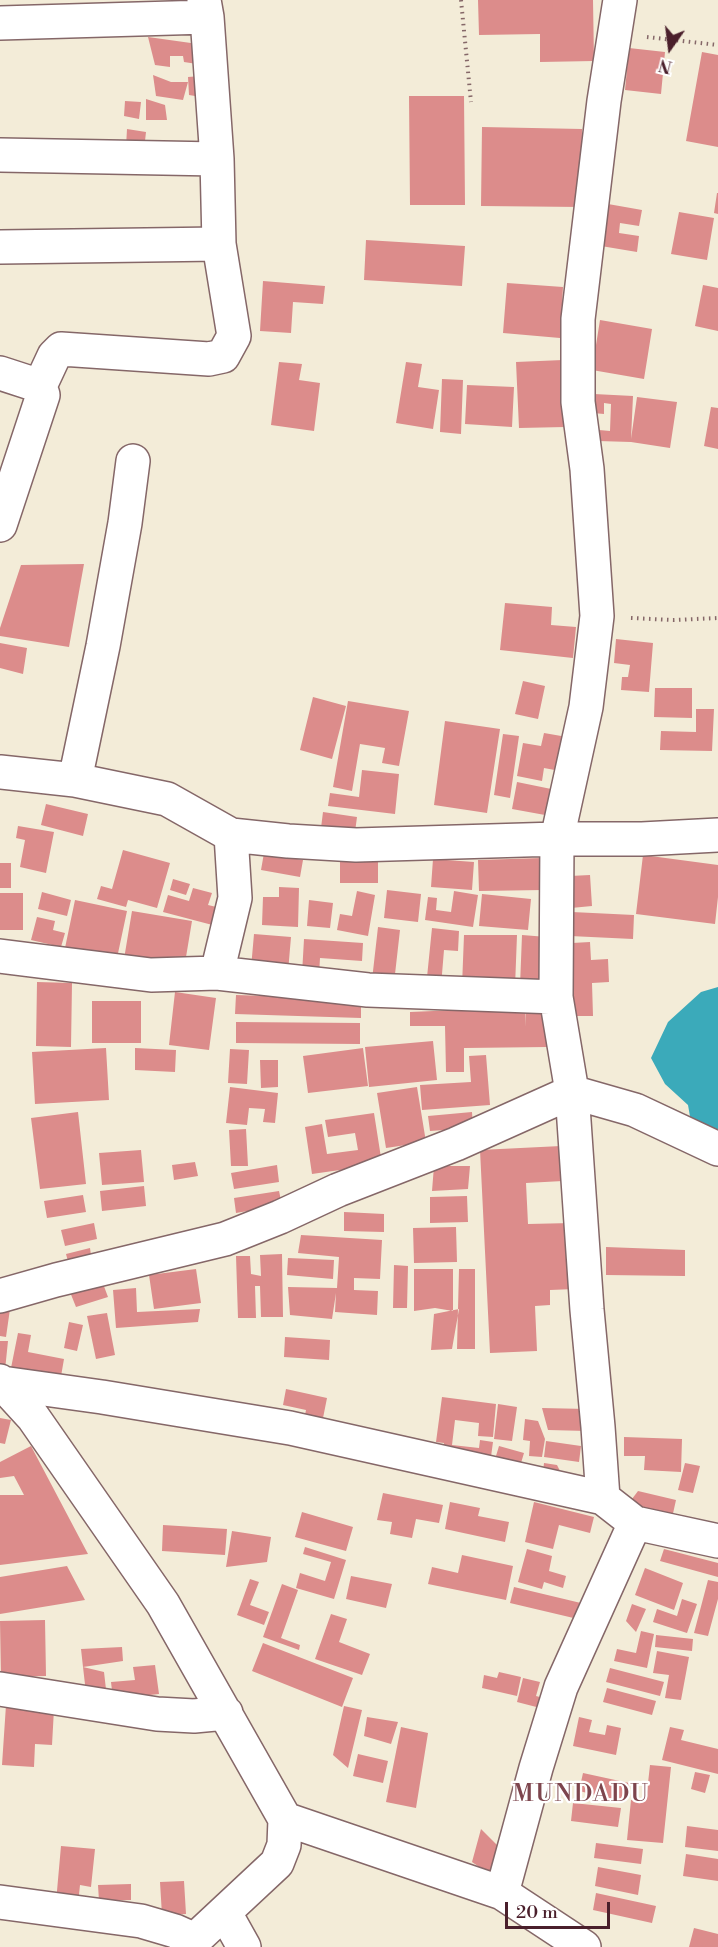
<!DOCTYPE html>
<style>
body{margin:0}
#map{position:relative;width:718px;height:1947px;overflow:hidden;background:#f3ecd8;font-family:"Libre Bodoni",serif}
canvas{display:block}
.north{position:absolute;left:640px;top:18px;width:60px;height:60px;-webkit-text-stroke:4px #fff;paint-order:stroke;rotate:194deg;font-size:16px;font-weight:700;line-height:24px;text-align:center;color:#4a1f2b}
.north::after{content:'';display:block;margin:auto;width:21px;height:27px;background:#4a1f2b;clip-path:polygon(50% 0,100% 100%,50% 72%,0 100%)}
.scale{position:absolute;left:505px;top:1902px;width:105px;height:27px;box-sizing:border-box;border:3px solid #4a1f2b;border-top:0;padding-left:8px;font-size:18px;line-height:21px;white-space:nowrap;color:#4a1f2b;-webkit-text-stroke:4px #fff;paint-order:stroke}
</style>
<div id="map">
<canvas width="718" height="1947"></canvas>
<div class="north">N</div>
<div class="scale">20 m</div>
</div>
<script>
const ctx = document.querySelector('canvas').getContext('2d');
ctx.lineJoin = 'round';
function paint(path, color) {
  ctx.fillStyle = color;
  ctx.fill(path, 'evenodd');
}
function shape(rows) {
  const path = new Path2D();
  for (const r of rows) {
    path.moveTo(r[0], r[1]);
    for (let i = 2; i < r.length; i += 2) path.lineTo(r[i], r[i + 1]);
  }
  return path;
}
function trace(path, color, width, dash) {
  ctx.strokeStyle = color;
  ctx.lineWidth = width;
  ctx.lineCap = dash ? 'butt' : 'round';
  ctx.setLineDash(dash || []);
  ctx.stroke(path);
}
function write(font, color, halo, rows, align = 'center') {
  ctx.font = font + ' "Libre Bodoni",serif';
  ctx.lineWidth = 4.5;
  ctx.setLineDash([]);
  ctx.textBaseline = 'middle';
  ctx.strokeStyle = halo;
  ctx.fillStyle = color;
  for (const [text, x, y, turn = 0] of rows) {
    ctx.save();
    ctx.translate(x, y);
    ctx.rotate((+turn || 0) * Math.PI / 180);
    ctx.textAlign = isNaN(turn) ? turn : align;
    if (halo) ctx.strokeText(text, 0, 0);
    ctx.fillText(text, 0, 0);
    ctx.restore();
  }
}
paint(shape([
 [718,987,718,1157,692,1128,688,1105,665,1084,651,1058,668,1022,701,992]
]), '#3baaba');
paint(shape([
 [478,0,593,0,594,61,540,62,540,34,479,35],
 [148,37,198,44,197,64,184,62,183,56,170,56,170,67,155,65],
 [629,48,665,52,661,94,625,90],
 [702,52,718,55,718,147,686,141],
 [153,75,171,82,188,82,183,100,156,96],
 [201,76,201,97,189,95,188,77],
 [409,96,464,96,465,205,410,205],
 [146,99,165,105,167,120,146,120],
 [125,101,141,102,139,119,124,116],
 [482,127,582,129,581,207,481,206],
 [127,129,146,132,144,150,126,147],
 [717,193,718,193,718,214,714,213],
 [608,204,642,210,639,226,620,223,619,233,639,236,637,252,601,246],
 [679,212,714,218,707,260,671,254],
 [366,240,465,246,462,286,364,280],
 [263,281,325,286,323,304,293,302,291,333,260,331],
 [507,283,563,287,560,338,503,333],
 [703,285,718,288,718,331,695,326],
 [600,320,652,329,644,379,592,370],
 [563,360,565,427,519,428,516,362],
 [279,362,302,364,299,380,320,383,314,431,271,425],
 [406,362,422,364,418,387,439,390,433,429,396,423],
 [442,379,463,380,461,434,440,432],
 [467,385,514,387,512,427,465,424],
 [594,394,633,396,631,439,637,397,677,402,670,448,631,442,598,441,599,430,610,431,611,404,604,403,604,414,593,413],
 [711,407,718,408,718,449,704,446],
 [84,564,69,647,0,636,0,628,21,565],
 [505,603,552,607,551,625,576,627,573,658,500,650],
 [616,639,653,643,649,692,621,690,622,677,628,677,630,665,614,663],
 [0,643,27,648,23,674,0,668],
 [523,681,545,686,538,719,515,714],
 [655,688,692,688,692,718,654,717],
 [313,697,346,706,332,759,300,750],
 [348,701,409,711,399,766,382,763,385,748,360,744,352,791,333,787],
 [696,709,714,709,712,751,660,750,661,731,696,732],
 [445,721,500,729,487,813,434,805],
 [544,733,567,737,560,771,544,768,542,781,517,776,523,743,541,746],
 [503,734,519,736,510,798,494,795],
 [362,770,399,774,395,814,328,806,330,793,359,797],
 [517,782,561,791,556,817,512,809],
 [46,804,88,814,83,836,41,825],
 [323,812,357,817,355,832,321,828],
 [18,826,54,832,46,873,20,867,25,840,16,838],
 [123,850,170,863,157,908,128,900,126,907,97,899,101,886,112,889],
 [264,853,303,860,300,877,261,870],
 [643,855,718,865,718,897,715,924,636,914],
 [542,858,543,890,479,891,478,860],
 [340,859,378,860,378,883,340,883],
 [433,859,474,862,472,890,431,887],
 [0,863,11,863,11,888,0,888],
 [590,875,592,906,571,908,570,876],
 [173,879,190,884,186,895,170,890],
 [279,887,299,888,298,927,262,925,263,897,279,897],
 [193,888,212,893,208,905,225,909,220,927,163,912,168,895,189,901],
 [387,890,421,894,418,922,384,918],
 [357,891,375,895,368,936,337,930,340,914,352,916],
 [454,891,478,895,473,927,425,920,428,897,437,898,436,910,451,912],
 [42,892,71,900,67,916,38,909],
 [0,893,23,893,23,930,0,930],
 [482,894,531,899,528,930,479,926],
 [75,900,127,911,117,958,65,948],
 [309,900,333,903,330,928,307,926],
 [132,911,192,921,184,969,124,959],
 [572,912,634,915,633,939,570,936],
 [37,917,55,921,53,930,65,933,61,947,31,940],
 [378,927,400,930,394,983,372,980],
 [432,928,459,931,458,951,444,950,441,986,426,987],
 [254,934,291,937,288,972,251,968],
 [464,935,517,935,515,987,462,986],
 [522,935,547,937,545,987,520,986],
 [304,939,363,943,362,961,320,958,319,975,302,974],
 [590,942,591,960,608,959,609,982,592,983,593,1016,574,1016,572,943],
 [37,982,72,983,71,1047,36,1046],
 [175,992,216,998,209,1050,169,1045],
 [236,995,361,999,361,1018,235,1014],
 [525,999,526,1027,526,1004,545,1004,547,1047,464,1048,464,1072,446,1072,445,1026,410,1026,410,1012,504,1008],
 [92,1001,141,1001,141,1043,92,1043],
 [236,1022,360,1023,360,1044,236,1043],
 [433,1041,437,1080,369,1087,365,1047],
 [106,1048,109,1100,35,1104,32,1052],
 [135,1048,176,1050,175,1072,135,1070],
 [363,1048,368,1086,308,1093,303,1056],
 [230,1049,249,1050,247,1084,228,1083],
 [486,1055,490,1105,422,1110,420,1085,471,1082,469,1056],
 [260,1060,278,1060,278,1087,261,1088],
 [230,1087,278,1093,275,1123,263,1122,265,1109,249,1108,247,1125,226,1123],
 [417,1087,426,1142,386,1148,377,1093],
 [78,1112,86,1184,40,1189,31,1118],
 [472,1112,473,1128,430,1131,428,1116],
 [374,1113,382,1164,312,1174,305,1127,322,1124,327,1154,358,1150,355,1133,328,1137,325,1120],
 [246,1129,248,1166,231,1166,229,1130],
 [561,1146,563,1181,526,1183,528,1224,572,1223,575,1289,550,1290,550,1305,535,1306,537,1351,490,1353,480,1150],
 [141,1150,144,1182,102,1185,99,1153],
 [195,1162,198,1176,174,1180,172,1165],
 [277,1165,279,1182,234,1189,231,1173],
 [434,1166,470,1166,468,1189,432,1191],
 [144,1186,146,1206,102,1211,100,1191],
 [279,1191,282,1205,236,1213,234,1198],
 [83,1195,86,1212,47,1218,44,1201],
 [467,1196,468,1222,430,1223,430,1197],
 [344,1212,384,1214,384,1232,344,1231],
 [94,1223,97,1239,65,1246,61,1230],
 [456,1227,457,1262,414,1263,413,1228],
 [301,1235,382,1240,380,1279,354,1278,354,1290,378,1291,377,1315,335,1312,336,1293,332,1319,290,1315,288,1287,337,1288,339,1257,298,1253],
 [606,1247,685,1250,685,1276,606,1275],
 [90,1248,91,1255,70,1269,66,1254],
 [282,1254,283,1317,261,1317,260,1286,255,1286,256,1318,238,1318,236,1256,250,1256,251,1274,261,1276,260,1255],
 [288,1258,334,1260,333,1279,287,1275],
 [394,1265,408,1266,407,1308,393,1308],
 [196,1269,201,1303,154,1309,149,1275],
 [414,1269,453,1269,453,1311,435,1308,414,1311],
 [459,1269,475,1269,475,1349,457,1349],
 [102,1281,108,1297,76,1307,70,1292],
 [136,1288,137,1312,200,1309,198,1322,116,1328,113,1290],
 [0,1307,10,1309,6,1337,0,1336],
 [459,1309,452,1349,431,1350,434,1314],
 [107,1313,115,1355,96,1359,87,1316],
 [69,1322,83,1325,77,1351,64,1348],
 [18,1333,31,1335,28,1352,64,1359,60,1382,10,1373],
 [285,1337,330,1340,329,1360,284,1357],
 [0,1341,8,1341,5,1370,0,1369],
 [286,1389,327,1398,321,1428,303,1424,306,1410,283,1405],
 [442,1397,496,1404,493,1437,478,1436,479,1423,455,1420,452,1445,479,1448,480,1440,493,1442,490,1464,442,1457,444,1443,436,1442],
 [498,1404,517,1407,512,1441,494,1439],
 [542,1408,587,1409,587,1431,548,1430],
 [0,1418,11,1420,5,1444,0,1443],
 [525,1419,538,1421,545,1439,542,1457,529,1456,530,1441,523,1440],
 [624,1437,682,1439,681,1472,644,1470,645,1456,624,1456],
 [546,1441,581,1446,579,1462,544,1457],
 [31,1446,88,1554,0,1565,0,1495,24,1495,14,1476,0,1478,0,1462],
 [499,1446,524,1453,518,1473,493,1466],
 [544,1463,557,1465,561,1473,542,1481],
 [685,1463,700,1466,693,1493,678,1490],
 [638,1491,676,1500,672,1518,622,1505,624,1498,632,1499],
 [383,1493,443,1505,439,1523,416,1519,412,1538,390,1534,392,1522,377,1520],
 [450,1502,480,1508,478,1516,509,1522,505,1542,445,1529],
 [534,1502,594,1517,590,1533,559,1525,553,1549,525,1542],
 [302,1512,353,1527,346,1551,295,1537],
 [163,1525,227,1529,225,1555,162,1551],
 [232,1531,271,1537,267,1562,226,1567],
 [305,1547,346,1560,334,1599,296,1588,300,1573,325,1581,331,1562,303,1554],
 [527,1549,552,1556,549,1571,566,1576,563,1588,544,1582,542,1589,518,1582],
 [664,1549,718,1563,718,1577,660,1561],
 [462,1555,513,1566,506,1600,428,1584,432,1567,458,1573],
 [67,1566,85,1600,0,1614,0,1577],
 [645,1568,683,1583,674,1610,635,1595],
 [351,1576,392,1584,386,1608,346,1599],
 [250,1579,259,1582,250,1605,269,1612,264,1625,237,1615],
 [708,1580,718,1582,718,1599,708,1636,694,1633],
 [282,1584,298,1590,281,1638,300,1645,299,1650,263,1637],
 [514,1587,585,1604,582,1620,510,1603],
 [682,1599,697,1604,687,1633,653,1622,657,1609,677,1616],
 [632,1604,646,1609,636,1632,626,1621],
 [331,1614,347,1619,339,1642,370,1654,362,1675,315,1659],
 [45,1620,46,1676,1,1677,0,1621],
 [641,1631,654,1634,647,1668,614,1661,617,1649,636,1653],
 [656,1635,693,1639,692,1651,655,1647],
 [263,1643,353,1678,342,1707,252,1671],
 [122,1647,123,1661,83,1667,81,1649],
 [657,1651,689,1657,681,1700,665,1698,669,1675,653,1673],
 [155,1665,159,1694,113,1699,111,1682,135,1680,133,1667],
 [83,1667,104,1672,107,1698,86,1693],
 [610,1668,664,1682,660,1696,606,1682],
 [499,1672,521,1677,517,1696,482,1688,484,1675,497,1678],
 [523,1678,540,1682,536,1696,551,1700,548,1710,517,1702],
 [607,1688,656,1701,652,1715,603,1702],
 [6,1705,54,1709,52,1745,35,1744,34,1767,2,1765],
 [344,1706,362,1710,348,1768,333,1755],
 [367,1717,398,1722,391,1744,364,1736],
 [579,1717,592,1720,589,1732,605,1735,607,1725,621,1728,616,1755,573,1746],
 [401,1727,428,1733,416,1808,386,1802],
 [670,1727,684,1730,681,1740,718,1749,718,1774,662,1760],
 [358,1754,388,1761,383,1783,353,1776],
 [650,1765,671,1767,663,1843,627,1840,631,1800,646,1801],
 [695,1772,710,1775,705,1793,691,1789],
 [583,1773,629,1783,625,1802,579,1791],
 [573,1803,621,1808,618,1827,571,1821],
 [687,1826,718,1830,718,1851,685,1847],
 [481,1829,503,1851,494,1877,472,1862],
 [596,1843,643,1849,641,1864,594,1858],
 [61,1846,95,1849,91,1887,80,1885,78,1904,56,1902],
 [686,1854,718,1859,718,1881,683,1876],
 [598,1867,641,1875,638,1895,595,1886],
 [184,1881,186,1914,162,1915,160,1882],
 [131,1884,131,1900,99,1901,98,1885],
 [596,1893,656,1906,652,1923,593,1910],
 [694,1928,718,1934,718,1947,689,1947]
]), '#dc8c8b');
const minor = shape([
 [620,0,604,101,578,319,578,402,587,469,597,616,586,707,557,839,556,997,572,1092,587,1310,598,1427,603,1498,635,1523,718,1541],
 [0,23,207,17],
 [0,155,217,159],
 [0,247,219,244,217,159,207,17,204,0],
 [0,373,40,386,43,395,0,525],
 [40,386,54,356,61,349,209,359,223,356,234,336,219,244],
 [0,772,75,780,167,799,231,835,288,841,356,845,557,839,642,839,718,835],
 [75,780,103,646,125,523,133,461],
 [0,956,151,975,217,973,368,990,556,997],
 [217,973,235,898,231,835],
 [0,1296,56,1280,225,1239,280,1217,338,1190,456,1144,572,1092,635,1110,718,1149],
 [0,1381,33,1417,163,1604,285,1819,284,1845,277,1863,187,1947],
 [2,1383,102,1397,290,1428,603,1498],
 [0,1689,157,1714,194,1716,226,1713],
 [285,1819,502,1893,584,1947],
 [502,1893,536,1768,561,1687,635,1523],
 [0,1902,141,1921,175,1931,195,1940],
 [225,1913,244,1947]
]);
trace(minor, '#856768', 36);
trace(shape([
 [461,0,471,102],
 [647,37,718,45],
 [631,618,673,620,718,618]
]), '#856768', 4, [1.5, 4.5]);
trace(minor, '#fff', 33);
ctx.letterSpacing = '1.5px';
write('24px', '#7d454d', '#fff', [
 ["MUNDADU",581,1795]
]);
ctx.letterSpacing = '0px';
</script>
